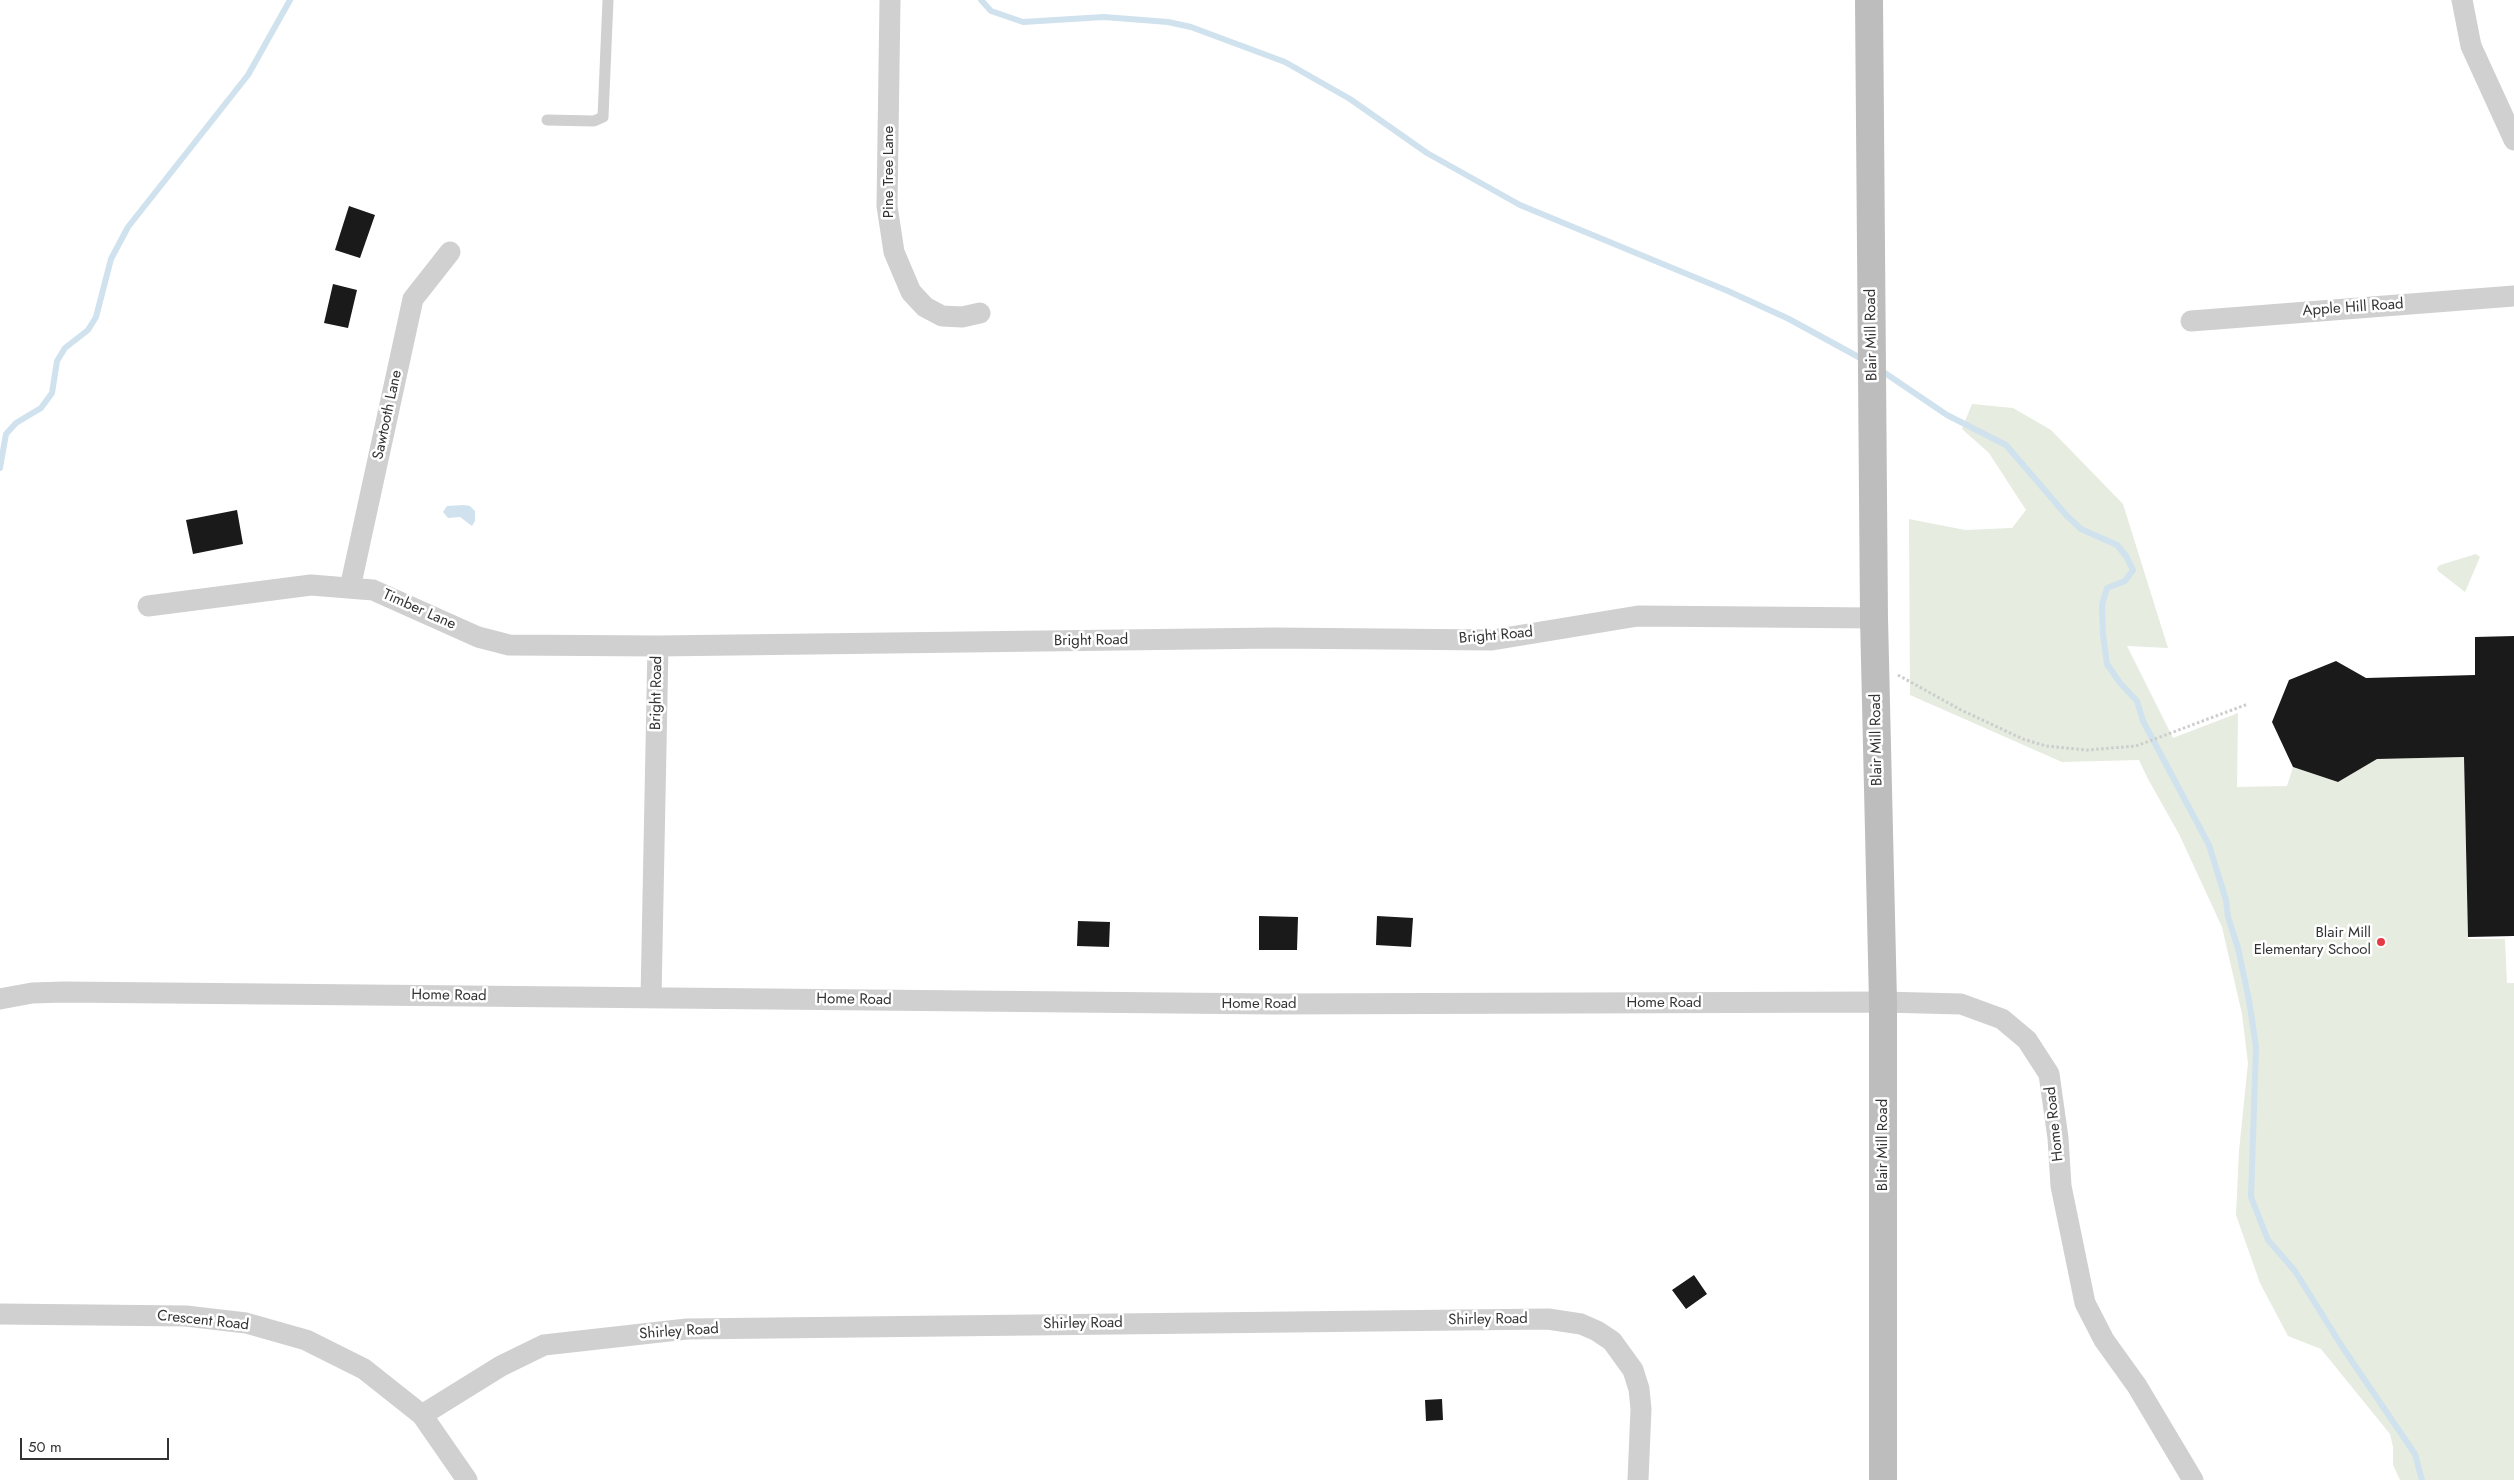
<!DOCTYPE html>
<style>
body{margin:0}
#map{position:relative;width:2514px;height:1480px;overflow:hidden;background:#fff;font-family:Jost,sans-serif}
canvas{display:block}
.scale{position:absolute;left:20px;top:1438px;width:149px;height:22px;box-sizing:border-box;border:2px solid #333;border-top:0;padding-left:6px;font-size:15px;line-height:18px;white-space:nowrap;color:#333;-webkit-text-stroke:4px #fff;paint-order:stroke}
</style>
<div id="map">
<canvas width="2514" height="1480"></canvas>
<div class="scale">50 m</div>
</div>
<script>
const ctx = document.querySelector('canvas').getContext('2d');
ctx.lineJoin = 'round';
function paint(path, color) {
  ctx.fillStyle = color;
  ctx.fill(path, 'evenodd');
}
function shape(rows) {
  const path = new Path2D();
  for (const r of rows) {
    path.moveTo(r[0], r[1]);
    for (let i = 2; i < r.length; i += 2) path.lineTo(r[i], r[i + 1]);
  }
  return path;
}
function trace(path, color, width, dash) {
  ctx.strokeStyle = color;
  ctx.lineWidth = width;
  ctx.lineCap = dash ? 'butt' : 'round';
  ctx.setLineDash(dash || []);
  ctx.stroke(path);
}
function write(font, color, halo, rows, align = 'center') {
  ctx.font = font + ' Jost,sans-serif';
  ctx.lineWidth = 5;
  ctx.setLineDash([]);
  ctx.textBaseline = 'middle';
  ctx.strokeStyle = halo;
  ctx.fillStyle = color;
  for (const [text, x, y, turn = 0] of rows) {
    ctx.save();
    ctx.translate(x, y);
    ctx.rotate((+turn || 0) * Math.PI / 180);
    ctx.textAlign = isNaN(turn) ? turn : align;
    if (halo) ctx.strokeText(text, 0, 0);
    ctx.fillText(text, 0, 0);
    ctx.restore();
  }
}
paint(shape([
 [1972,404,2013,408,2051,430,2123,504,2168,648,2127,646,2173,738,2238,713,2237,787,2287,786,2293,767,2338,782,2377,759,2464,757,2468,939,2505,939,2507,983,2514,983,2514,1480,2400,1480,2393,1465,2393,1447,2390,1434,2321,1349,2288,1336,2260,1283,2236,1215,2239,1151,2248,1063,2242,1014,2222,927,2179,834,2148,779,2139,760,2062,762,1910,695,1909,519,1965,530,2012,528,2026,510,1989,453,1962,429],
 [2476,554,2480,557,2465,592,2438,571,2437,568,2440,565]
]), '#e6ecdf');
paint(shape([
 [464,505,470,506,475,511,475,521,472,526,460,517,448,518,443,512,447,506]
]), '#cfe2ee');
trace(shape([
 [981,0,991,11,1023,22,1104,17,1168,22,1191,27,1285,62,1350,99,1427,153,1520,205,1728,291,1789,319,1864,360],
 [1879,369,1947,415,2006,445,2067,516,2081,529,2117,545,2126,556,2133,570,2125,581,2107,588,2102,605,2103,635,2107,664,2120,683,2137,701,2143,721,2209,845,2226,900,2228,917,2238,948,2249,1000,2256,1047,2251,1197,2268,1240,2295,1271,2343,1348,2415,1454,2422,1480],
 [0,468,6,434,16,423,41,408,52,393,57,361,65,348,88,330,96,317,111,259,128,227,248,75,290,0]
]), '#cfe2ee', 6);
paint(shape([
 [349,206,375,215,360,258,335,250],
 [333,284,357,290,348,328,324,323],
 [237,510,243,544,193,554,186,520],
 [2514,636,2514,936,2468,937,2464,757,2377,759,2338,782,2293,767,2272,722,2289,680,2336,661,2366,678,2475,675,2475,637],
 [1259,916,1298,917,1297,950,1259,950],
 [1377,916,1413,918,1411,947,1376,945],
 [1078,921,1110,922,1109,947,1077,946],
 [1694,1275,1707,1294,1686,1309,1672,1290],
 [1442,1399,1443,1420,1426,1421,1425,1400]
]), '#1a1a1a');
trace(shape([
 [1898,675,1961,710,2023,739,2046,746,2087,750,2136,746,2248,704]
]), '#cdcdcd', 3, [2.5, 2.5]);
trace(shape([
 [547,120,594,121,603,117,608,0]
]), '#d0d0d0', 11);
trace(shape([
 [890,0,887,206,894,252,911,292,925,307,942,316,962,317,980,313],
 [2462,0,2471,46,2514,140],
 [2191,321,2514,296],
 [350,588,413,299,450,252],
 [148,606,311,585,373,590,478,637,509,645,658,646,1274,638,1492,640,1638,616,1874,618],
 [651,998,658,646],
 [0,999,32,993,64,992,1274,1004,1883,1002,1961,1004,2002,1019,2027,1040,2049,1074,2058,1138,2061,1186,2085,1303,2104,1340,2137,1386,2193,1480],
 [0,1314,186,1316,246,1323,306,1340,364,1369,422,1415,467,1480],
 [422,1415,501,1366,544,1345,687,1329,1548,1319,1581,1324,1597,1331,1612,1341,1633,1370,1639,1389,1641,1409,1638,1480]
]), '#d0d0d0', 21);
trace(shape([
 [1869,0,1874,618,1883,1002,1883,1480]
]), '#bdbdbd', 28);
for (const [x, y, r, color] of [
 [2381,942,5,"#e63946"]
]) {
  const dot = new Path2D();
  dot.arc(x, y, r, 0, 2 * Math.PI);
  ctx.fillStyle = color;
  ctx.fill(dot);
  trace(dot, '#fff', 2);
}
write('15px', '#333', '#fff', [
 ["Pine Tree Lane",889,172,-90],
 ["Apple Hill Road",2353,308,-4],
 ["Blair Mill Road",1872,335,-91],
 ["Sawtooth Lane",388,415,-78],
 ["Timber Lane",419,610,24],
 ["Bright Road",1496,636,-5],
 ["Bright Road",1091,641,-1],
 ["Bright Road",657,693,-89],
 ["Blair Mill Road",1877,740,-91],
 ["Home Road",449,996,1],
 ["Home Road",854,1000,1],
 ["Home Road",1664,1003],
 ["Home Road",1259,1004],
 ["Home Road",2055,1124,-96],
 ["Blair Mill Road",1883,1145,-90],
 ["Shirley Road",1488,1320,-1],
 ["Crescent Road",203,1321,6],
 ["Shirley Road",1083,1324,-1],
 ["Shirley Road",679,1332,-4]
]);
write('15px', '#333', '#fff', [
 ["Blair Mill",2371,933],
 ["Elementary School",2371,950]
], 'right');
</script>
